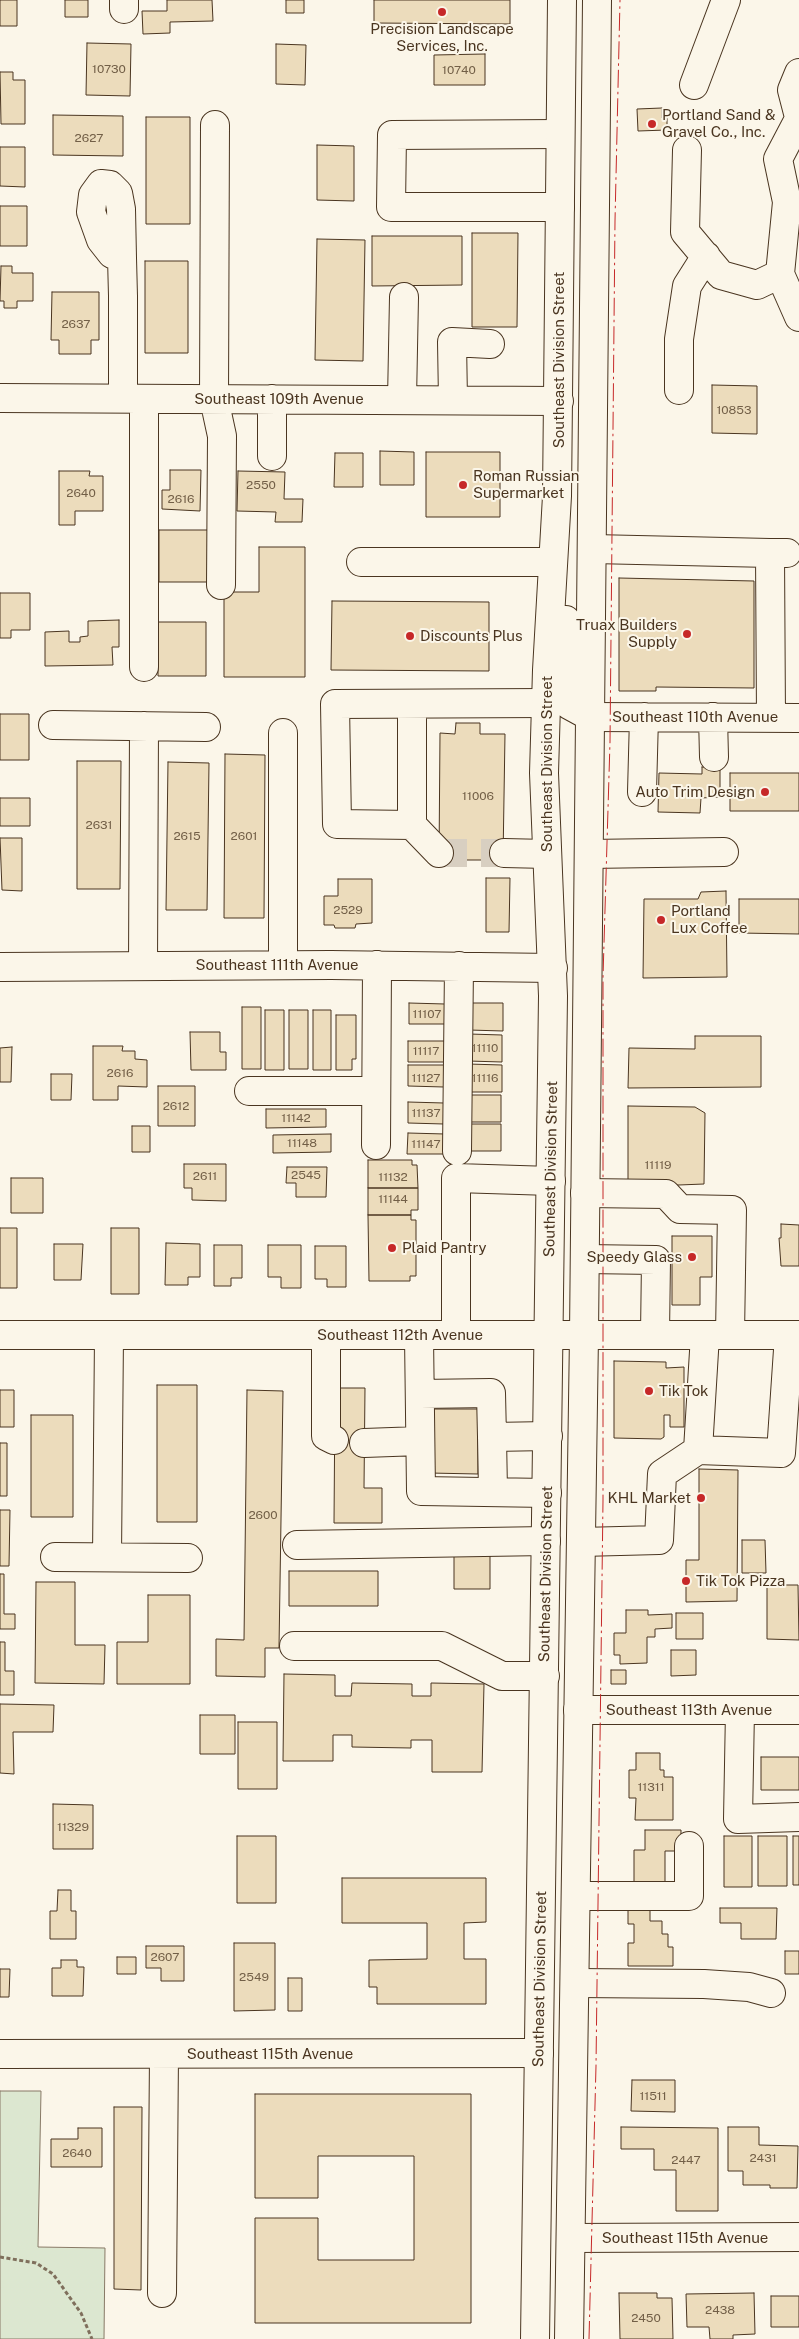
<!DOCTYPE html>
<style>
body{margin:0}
canvas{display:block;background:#fbf6e9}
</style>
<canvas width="799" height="2339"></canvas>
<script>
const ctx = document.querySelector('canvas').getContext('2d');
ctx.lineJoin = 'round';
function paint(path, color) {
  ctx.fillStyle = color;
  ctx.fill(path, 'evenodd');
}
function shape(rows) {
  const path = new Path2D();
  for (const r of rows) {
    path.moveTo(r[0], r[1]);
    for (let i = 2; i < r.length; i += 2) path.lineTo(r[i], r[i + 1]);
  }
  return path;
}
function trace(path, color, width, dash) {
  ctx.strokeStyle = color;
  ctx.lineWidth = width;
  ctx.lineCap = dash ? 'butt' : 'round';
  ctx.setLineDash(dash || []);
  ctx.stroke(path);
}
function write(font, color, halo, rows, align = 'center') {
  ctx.font = font + ' "Public Sans",sans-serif';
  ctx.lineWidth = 4;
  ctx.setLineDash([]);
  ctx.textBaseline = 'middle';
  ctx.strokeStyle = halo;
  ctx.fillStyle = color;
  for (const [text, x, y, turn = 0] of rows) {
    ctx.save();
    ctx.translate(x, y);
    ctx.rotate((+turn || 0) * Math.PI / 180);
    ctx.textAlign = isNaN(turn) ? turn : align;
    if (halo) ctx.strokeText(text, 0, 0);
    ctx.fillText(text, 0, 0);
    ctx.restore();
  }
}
const green = shape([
 [0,2091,41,2091,38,2247,105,2248,104,2339,0,2339,0,2091]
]);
paint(green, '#dce7d0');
trace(green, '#887966', 1);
const building = shape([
 [0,0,17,0,17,26,0,26,0,0],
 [65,0,88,0,88,17,65,17,65,0],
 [167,0,212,0,213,21,170,22,170,33,143,34,142,11,167,11,167,0],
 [286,0,304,0,304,13,286,13,286,0],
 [374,0,510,0,510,24,374,23,374,0],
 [87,43,131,44,130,96,86,95,87,43],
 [276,44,306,45,305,85,276,84,276,44],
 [485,54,485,85,434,85,434,55,485,54],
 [0,72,13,72,13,80,25,80,25,124,1,124,0,72],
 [662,108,662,118,667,118,667,130,638,131,637,109,662,108],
 [53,115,123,116,123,156,53,155,53,115],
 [146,117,190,117,190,224,146,224,146,117],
 [317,145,354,146,354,201,317,200,317,145],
 [0,147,25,147,25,187,0,186,0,147],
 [0,206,27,206,27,246,0,246,0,206],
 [472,233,518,233,517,327,472,327,472,233],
 [372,236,462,236,462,285,372,286,372,236],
 [317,239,365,240,363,361,315,360,317,239],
 [145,261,188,261,188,353,145,353,145,261],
 [1,266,12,266,12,273,33,273,33,301,17,301,17,308,4,308,4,301,0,301,1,266],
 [52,292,99,292,99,340,91,340,91,354,59,354,59,340,51,340,52,292],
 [712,385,757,386,757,434,712,433,712,385],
 [380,451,414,452,414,485,380,485,380,451],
 [426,452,500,452,500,517,426,517,426,452],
 [335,453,363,453,363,487,334,487,335,453],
 [170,470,201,470,200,511,162,509,162,490,170,490,170,470],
 [59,471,90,471,89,476,103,476,103,511,75,511,75,525,59,525,59,471],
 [238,471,285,472,284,499,303,499,302,522,275,522,276,512,237,511,238,471],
 [159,530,208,530,208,582,159,582,159,530],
 [259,547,305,547,305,677,224,677,224,592,259,592,259,547],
 [619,578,754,581,754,688,656,687,656,691,619,691,619,578],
 [0,593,30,593,30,630,11,630,11,638,0,638,0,593],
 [332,601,489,602,489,671,331,670,332,601],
 [119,620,119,647,112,647,113,665,45,666,45,632,69,631,69,642,80,642,80,637,88,636,88,621,119,620],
 [158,622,206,622,206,676,158,676,158,622],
 [0,714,29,714,29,760,0,760,0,714],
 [456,723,480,723,480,734,505,734,503,860,439,860,440,733,455,734,456,723],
 [225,754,265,755,264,918,224,918,225,754],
 [77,761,121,761,120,889,77,889,77,761],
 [168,762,209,763,207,910,166,910,168,762],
 [702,767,720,767,720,797,701,798,700,813,658,812,659,773,702,774,702,767],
 [730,773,799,773,799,811,730,811,730,773],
 [0,798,30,798,30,826,0,826,0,798],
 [0,838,22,838,22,891,2,890,0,838],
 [486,878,510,878,509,932,486,932,486,878],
 [338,879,372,879,372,923,356,924,355,928,335,928,334,925,324,925,324,896,338,896,338,879],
 [726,891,727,977,643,978,644,899,698,899,701,892,726,891],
 [739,899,799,899,799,934,739,933,739,899],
 [409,1003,445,1004,445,1024,409,1024,409,1003],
 [469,1003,503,1003,503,1031,469,1030,469,1003],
 [242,1007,261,1007,261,1069,242,1069,242,1007],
 [265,1010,284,1010,284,1070,265,1070,265,1010],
 [289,1010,308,1010,308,1069,289,1069,289,1010],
 [313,1010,331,1010,331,1070,313,1070,313,1010],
 [336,1015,356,1015,356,1059,352,1059,352,1070,336,1070,336,1015],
 [190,1032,220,1032,220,1052,226,1052,226,1070,191,1070,190,1032],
 [469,1034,502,1035,502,1062,468,1061,469,1034],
 [695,1036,761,1036,761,1087,628,1088,629,1048,695,1049,695,1036],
 [408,1041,445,1041,444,1062,408,1062,408,1041],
 [93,1046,123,1046,122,1051,135,1051,135,1059,147,1060,147,1087,118,1086,118,1100,93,1100,93,1046],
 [12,1047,11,1082,0,1082,0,1048,12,1047],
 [468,1064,502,1065,502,1092,468,1092,468,1064],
 [408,1065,444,1065,444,1087,408,1086,408,1065],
 [51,1074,72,1074,71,1100,51,1100,51,1074],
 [158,1086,195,1086,195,1126,158,1126,158,1086],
 [468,1095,501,1095,501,1122,467,1122,468,1095],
 [408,1102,444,1103,444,1124,408,1123,408,1102],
 [628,1106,695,1107,705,1113,704,1184,628,1187,628,1106],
 [266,1109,326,1109,326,1127,266,1128,266,1109],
 [468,1124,501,1124,501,1151,467,1151,468,1124],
 [132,1126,150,1126,150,1152,132,1152,132,1126],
 [408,1133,445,1134,444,1154,407,1154,408,1133],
 [331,1134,331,1152,273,1153,273,1135,331,1134],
 [368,1160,412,1160,412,1165,417,1165,418,1188,368,1188,368,1160],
 [184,1164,226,1164,226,1201,192,1200,192,1188,184,1188,184,1164],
 [287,1167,327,1167,326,1197,296,1197,296,1183,286,1183,287,1167],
 [11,1178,43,1178,43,1213,11,1213,11,1178],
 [368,1188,418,1188,418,1210,411,1210,411,1215,368,1215,368,1188],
 [368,1215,411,1215,411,1220,416,1220,416,1276,410,1276,410,1281,369,1281,368,1215],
 [781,1224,799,1225,799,1266,781,1266,779,1238,781,1238,781,1224],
 [0,1228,17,1228,17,1288,0,1288,0,1228],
 [111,1228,139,1228,139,1294,111,1294,111,1228],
 [672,1236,712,1236,712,1277,700,1277,700,1305,672,1305,672,1236],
 [166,1243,200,1244,200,1277,188,1277,188,1285,165,1285,166,1243],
 [54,1244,83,1244,81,1280,54,1280,54,1244],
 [214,1245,242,1245,242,1278,231,1278,231,1286,214,1286,214,1245],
 [268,1245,301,1245,301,1288,281,1288,281,1277,268,1277,268,1245],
 [315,1246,346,1246,346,1287,327,1287,327,1279,315,1279,315,1246],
 [614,1361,666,1362,666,1368,684,1367,684,1427,670,1427,670,1415,664,1415,664,1437,661,1439,614,1438,614,1361],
 [157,1385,197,1385,197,1522,157,1522,157,1385],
 [335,1388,365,1388,364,1488,382,1488,382,1523,334,1523,335,1388],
 [0,1390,14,1390,14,1427,0,1427,0,1390],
 [247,1390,283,1391,279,1648,265,1648,265,1677,216,1676,216,1639,244,1640,247,1390],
 [429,1409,478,1409,478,1474,429,1473,429,1409],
 [31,1415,73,1415,73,1517,31,1517,31,1415],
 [0,1443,7,1443,7,1496,0,1496,0,1443],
 [699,1469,738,1470,737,1601,686,1602,686,1560,699,1560,699,1469],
 [0,1510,10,1510,9,1566,0,1566,0,1510],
 [742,1540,765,1540,766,1573,742,1573,742,1540],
 [454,1549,490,1549,490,1589,454,1589,454,1549],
 [289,1571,378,1571,378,1606,289,1606,289,1571],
 [0,1574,4,1574,4,1614,15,1614,15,1629,0,1629,0,1574],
 [36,1582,75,1582,75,1645,105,1645,104,1684,35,1683,36,1582],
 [767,1585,798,1585,799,1640,767,1639,767,1585],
 [148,1595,190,1595,190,1684,117,1684,117,1642,148,1642,148,1595],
 [626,1610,648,1610,648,1615,672,1614,672,1628,655,1629,655,1637,647,1637,647,1663,620,1664,620,1655,614,1655,614,1633,626,1633,626,1610],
 [676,1613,703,1613,703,1639,676,1639,676,1613],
 [0,1642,5,1642,5,1671,14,1671,14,1695,0,1695,0,1642],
 [671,1650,696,1650,696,1675,671,1676,671,1650],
 [611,1670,626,1670,626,1684,611,1684,611,1670],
 [284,1674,335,1675,335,1696,351,1696,352,1683,412,1684,412,1696,431,1696,431,1683,484,1684,482,1772,432,1772,432,1740,411,1740,411,1748,352,1747,352,1735,333,1735,333,1761,283,1761,284,1674],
 [0,1704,54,1705,53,1732,13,1732,14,1774,0,1773,0,1704],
 [200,1715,235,1715,235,1754,200,1754,200,1715],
 [238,1722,277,1722,277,1789,238,1789,238,1722],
 [636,1753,660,1753,660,1770,664,1770,664,1777,673,1777,673,1820,635,1820,636,1798,629,1798,629,1770,636,1770,636,1753],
 [761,1757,799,1757,799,1790,761,1790,761,1757],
 [53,1804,93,1805,93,1849,53,1849,53,1804],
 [645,1830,681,1830,681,1851,665,1851,665,1887,634,1887,634,1850,645,1850,645,1830],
 [237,1836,276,1836,276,1903,237,1903,237,1836],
 [724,1836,752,1836,752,1887,724,1887,724,1836],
 [758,1836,787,1836,787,1886,758,1886,758,1836],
 [793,1836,799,1836,799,1885,793,1885,793,1836],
 [342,1878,486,1878,486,1922,464,1923,464,1959,486,1959,486,2004,377,2004,377,1987,369,1987,369,1960,427,1959,427,1923,342,1923,342,1878],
 [58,1890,71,1890,71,1911,76,1911,76,1939,50,1939,50,1911,57,1911,58,1890],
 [720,1908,777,1908,776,1939,741,1939,741,1923,720,1923,720,1908],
 [628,1909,650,1909,650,1921,662,1921,662,1934,668,1934,668,1947,673,1947,673,1966,628,1966,628,1943,634,1943,634,1924,628,1924,628,1909],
 [234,1943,275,1943,275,2010,234,2011,234,1943],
 [146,1946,184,1946,184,1981,161,1981,161,1968,146,1968,146,1946],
 [785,1951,799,1951,799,1974,785,1974,785,1951],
 [117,1957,136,1957,136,1974,117,1974,117,1957],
 [61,1960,77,1960,77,1967,84,1967,83,1996,52,1996,52,1968,61,1968,61,1960],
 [0,1969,10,1969,9,1997,0,1997,0,1969],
 [288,1978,302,1978,302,2011,288,2011,288,1978],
 [632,2080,675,2080,675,2112,631,2111,632,2080],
 [255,2094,471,2094,471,2323,255,2323,255,2218,318,2218,318,2260,414,2260,414,2156,318,2156,318,2198,255,2198,255,2094],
 [114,2107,142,2107,141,2290,114,2289,114,2107],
 [621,2127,718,2128,718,2211,676,2211,676,2170,654,2170,654,2149,621,2149,621,2127],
 [728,2127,759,2127,759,2145,798,2146,797,2188,770,2188,770,2185,743,2185,743,2171,728,2171,728,2127],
 [78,2128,102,2128,102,2167,51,2167,51,2139,78,2139,78,2128],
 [619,2293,657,2293,657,2298,672,2298,673,2339,620,2339,619,2293],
 [754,2293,755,2334,733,2335,733,2339,710,2339,709,2327,687,2327,686,2294,754,2293],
 [771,2296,799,2296,799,2327,771,2327,771,2296]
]);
paint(building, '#ecdcbc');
trace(building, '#4a3520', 1);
trace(shape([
 [439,853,504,853]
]), '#d8cfc1', 28, [28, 14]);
const minor = shape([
 [124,9,124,0],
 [799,73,792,90,799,117],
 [694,85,726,0],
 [215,125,214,399,222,436,221,585],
 [687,150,685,232,721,275,757,285,780,274,787,202,778,159,799,119],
 [560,207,391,207,392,135,560,134],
 [122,258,112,254,101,240,91,212,93,195,101,184,110,185,118,193,121,209,122,258,123,296,123,398],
 [780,274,799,317],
 [679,390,679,339,687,286,706,256],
 [0,398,559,401],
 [144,399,144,667],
 [272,399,272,456],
 [402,400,404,297],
 [453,400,452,342,490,344],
 [593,549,770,553],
 [361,562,553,562],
 [412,705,412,825,337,824,335,704,545,703],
 [591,717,799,718],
 [713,717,714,757],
 [771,718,770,553,787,553],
 [53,725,206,727],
 [642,792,644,717],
 [412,825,439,853],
 [504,853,547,854],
 [589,854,724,852],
 [283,965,283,733],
 [143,966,144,726],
 [0,967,331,965,553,968],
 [249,1091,376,1091],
 [376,1145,377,965],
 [457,1151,459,966],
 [585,1193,666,1194,680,1209,732,1210,730,1335],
 [585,1259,656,1260,655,1334],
 [326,1335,326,1436,334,1440],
 [456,1335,456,1178,551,1181],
 [419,1336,421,1491,547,1493],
 [420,1394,491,1393,492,1437,548,1436],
 [492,1437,493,1491],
 [364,1443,420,1441],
 [698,1450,781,1453,789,1335],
 [581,1542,659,1540,662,1474,698,1450,705,1335],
 [297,1545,546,1541],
 [55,1557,188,1558],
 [107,1557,109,1335],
 [294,1646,442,1646,502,1676,545,1676],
 [578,1710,799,1710],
 [740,1710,738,1819,799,1817],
 [576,1896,689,1896,689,1846],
 [575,1983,704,1984,749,1987,771,1993],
 [0,2054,539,2053],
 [571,2238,799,2237],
 [162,2293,164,2054]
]);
const major = shape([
 [566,620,567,689,569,705,591,717],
 [0,1335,799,1335],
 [535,2339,553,996,544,773,547,670,557,496,562,0],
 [569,2339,584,1335,597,0]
]);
trace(minor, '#4a3520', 30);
trace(major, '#4a3520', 30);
trace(shape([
 [0,2257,36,2263,53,2274,81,2313,92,2339]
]), '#7f6f5c', 3, [4, 2.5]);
trace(minor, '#fbf6e9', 28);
trace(major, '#fbf6e9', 28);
trace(shape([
 [589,2339,596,2066,603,1500,603,977,610,742,615,221,620,0]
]), '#c62828', 1, [18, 4, 2.5, 4]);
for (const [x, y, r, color] of [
 [442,12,5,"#c62828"],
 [652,124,5,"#c62828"],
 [463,485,5,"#c62828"],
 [687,634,5,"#c62828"],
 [410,636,5,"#c62828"],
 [765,792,5,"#c62828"],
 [661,920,5,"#c62828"],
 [392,1248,5,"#c62828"],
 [692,1257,5,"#c62828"],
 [649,1391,5,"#c62828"],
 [701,1498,5,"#c62828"],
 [686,1581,5,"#c62828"]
]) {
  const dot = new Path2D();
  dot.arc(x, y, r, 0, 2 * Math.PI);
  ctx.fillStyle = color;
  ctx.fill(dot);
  trace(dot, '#fbf6e9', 2);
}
write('12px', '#725f47', null, [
 ["10730",109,69],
 ["10740",459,70],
 ["2627",89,138],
 ["2637",76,324],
 ["10853",734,410],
 ["2550",261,485],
 ["2640",81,493],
 ["2616",181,499],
 ["11006",478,796],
 ["2631",99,825],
 ["2615",187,836],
 ["2601",244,836],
 ["2529",348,910],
 ["11107",427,1014],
 ["11110",485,1048],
 ["11117",426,1051],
 ["2616",120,1073],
 ["11127",426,1078],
 ["11116",485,1078],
 ["2612",176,1106],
 ["11137",426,1113],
 ["11142",296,1118],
 ["11148",302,1143],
 ["11147",426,1144],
 ["11119",658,1165],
 ["2545",306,1175],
 ["2611",205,1176],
 ["11132",393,1177],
 ["11144",393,1199],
 ["2600",263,1515],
 ["11311",651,1787],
 ["11329",73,1827],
 ["2607",165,1957],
 ["2549",254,1977],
 ["11511",653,2096],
 ["2640",77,2153],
 ["2431",763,2158],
 ["2447",686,2160],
 ["2438",720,2310],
 ["2450",646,2318]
]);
write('15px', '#4a3520', '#fbf6e9', [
 ["Precision Landscape",442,29,"center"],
 ["Services, Inc.",442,46,"center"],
 ["Portland Sand &",662,115],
 ["Gravel Co., Inc.",662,132],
 ["Roman Russian",473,476],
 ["Supermarket",473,493],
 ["Truax Builders",677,625,"right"],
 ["Supply",677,642,"right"],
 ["Discounts Plus",420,636],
 ["Auto Trim Design",755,792,"right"],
 ["Portland",671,911],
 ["Lux Coffee",671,928],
 ["Plaid Pantry",402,1248],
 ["Speedy Glass",682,1257,"right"],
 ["Tik Tok",659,1391],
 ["KHL Market",691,1498,"right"],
 ["Tik Tok Pizza",696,1581]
], 'left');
write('15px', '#4a3520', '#fbf6e9', [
 ["Southeast Division Street",559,360,-90],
 ["Southeast 109th Avenue",279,399],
 ["Southeast 110th Avenue",695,717],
 ["Southeast Division Street",547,764,-90],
 ["Southeast 111th Avenue",277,965],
 ["Southeast Division Street",551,1169,-89],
 ["Southeast 112th Avenue",400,1335],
 ["Southeast Division Street",546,1574,-89],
 ["Southeast 113th Avenue",689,1710],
 ["Southeast Division Street",540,1979,-89],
 ["Southeast 115th Avenue",270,2054],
 ["Southeast 115th Avenue",685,2238]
]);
</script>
